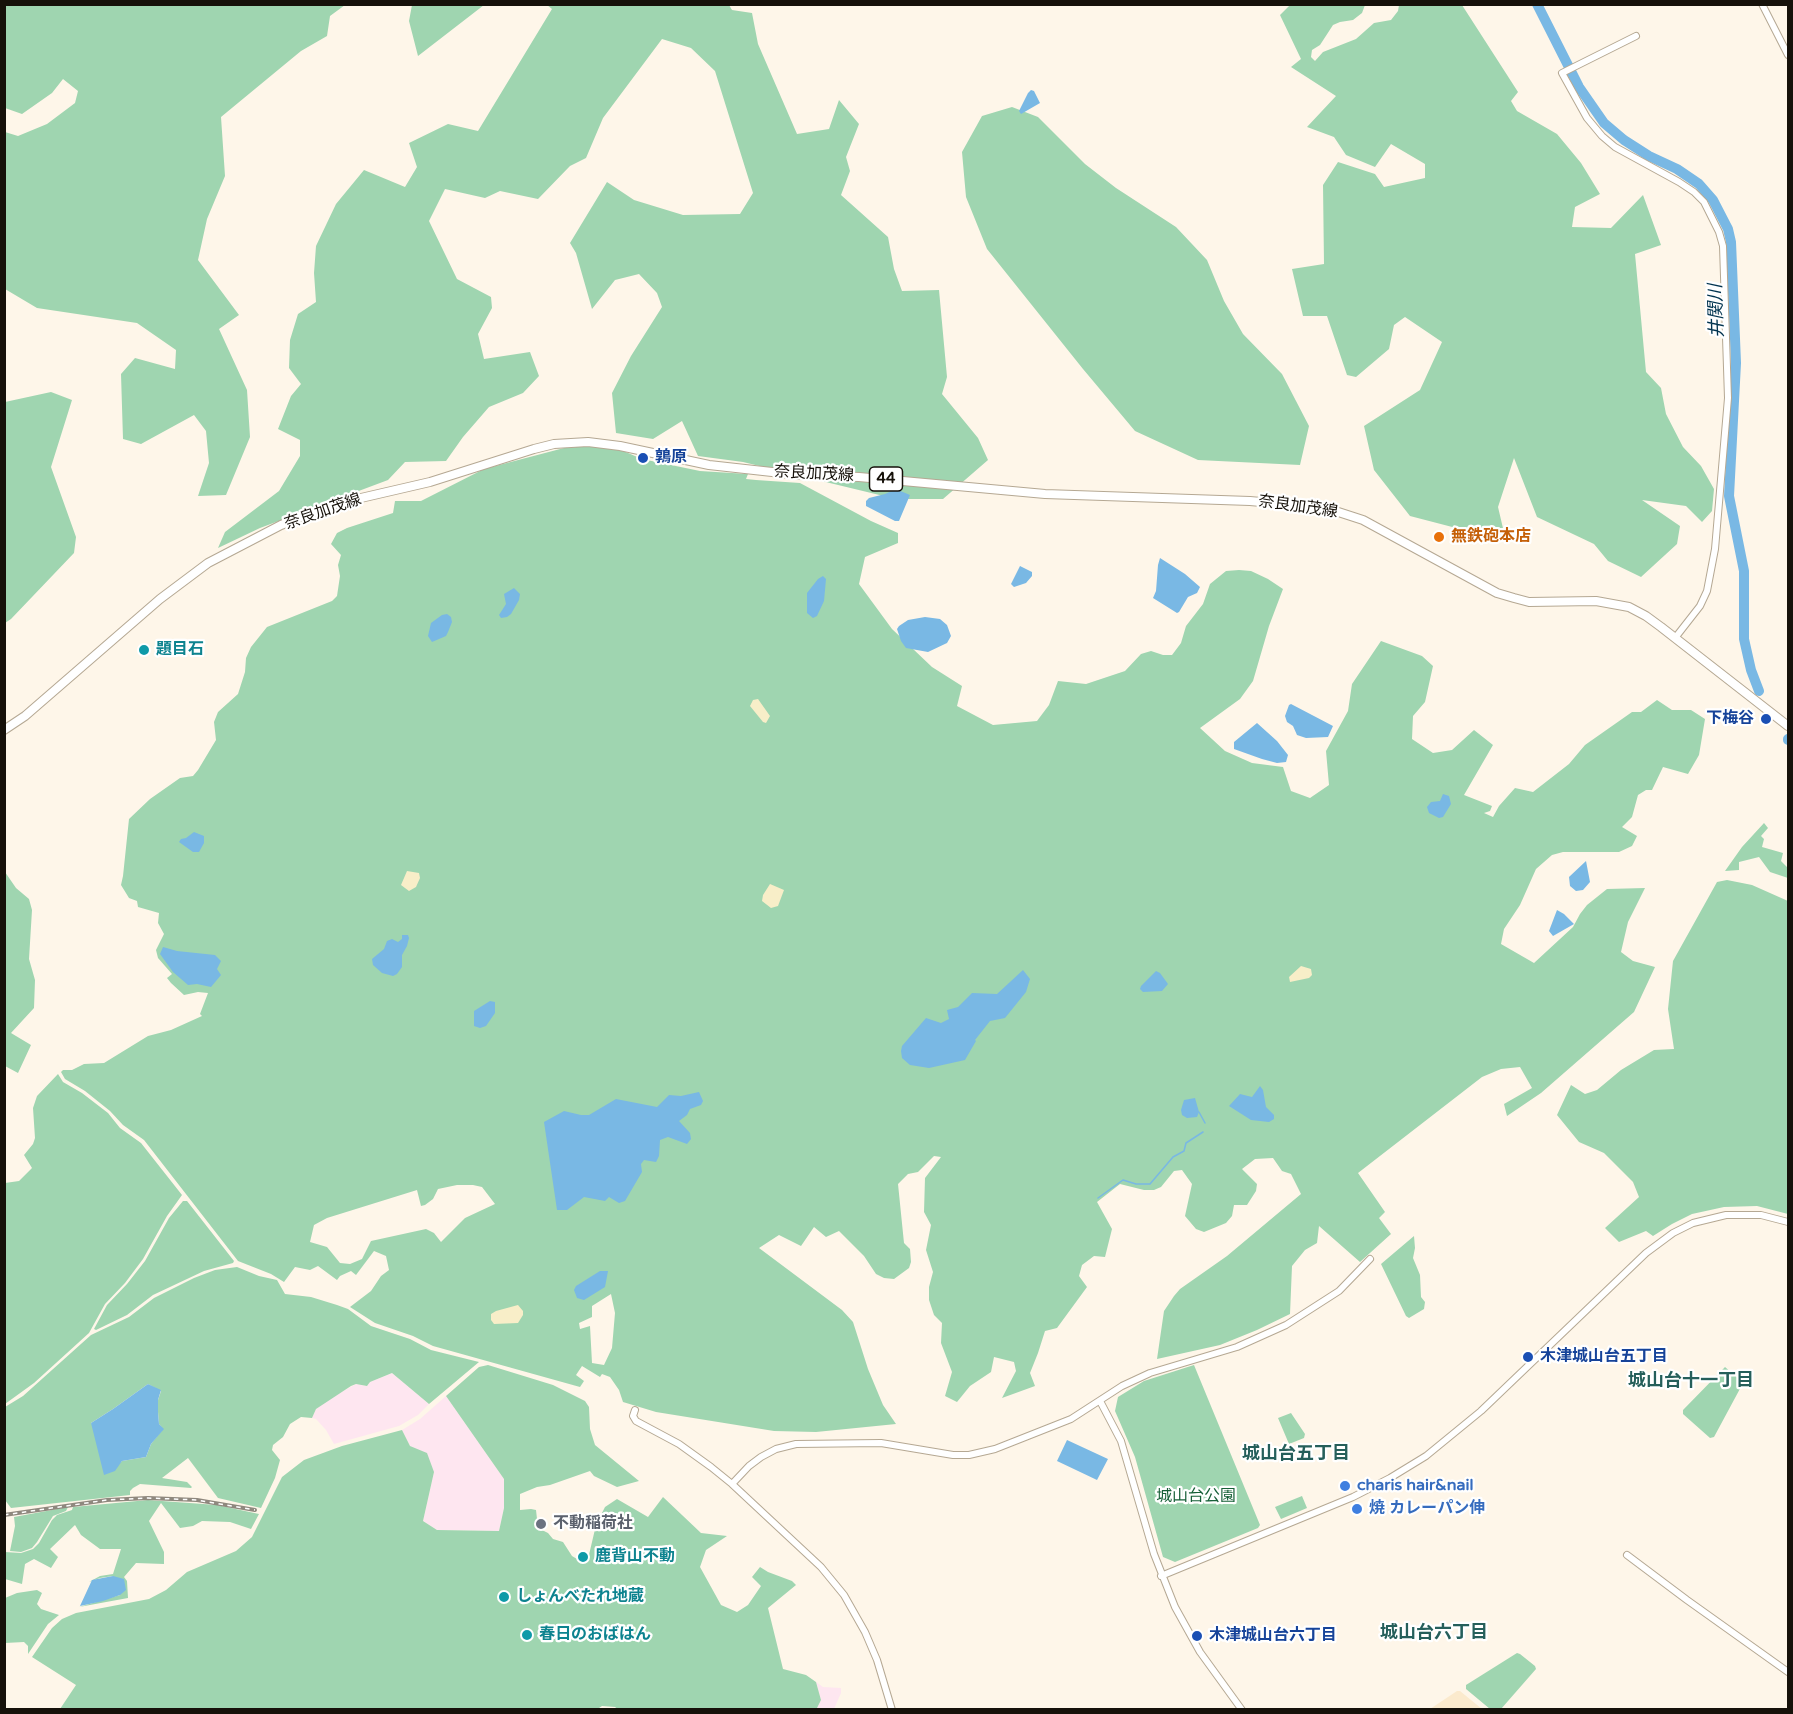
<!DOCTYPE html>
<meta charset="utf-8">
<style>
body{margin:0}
#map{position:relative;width:1793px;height:1714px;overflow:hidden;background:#fef6e9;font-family:"Varela Round",sans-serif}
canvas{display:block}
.frame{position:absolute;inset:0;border:6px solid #16110a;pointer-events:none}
</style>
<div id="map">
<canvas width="1793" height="1714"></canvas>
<div class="frame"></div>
</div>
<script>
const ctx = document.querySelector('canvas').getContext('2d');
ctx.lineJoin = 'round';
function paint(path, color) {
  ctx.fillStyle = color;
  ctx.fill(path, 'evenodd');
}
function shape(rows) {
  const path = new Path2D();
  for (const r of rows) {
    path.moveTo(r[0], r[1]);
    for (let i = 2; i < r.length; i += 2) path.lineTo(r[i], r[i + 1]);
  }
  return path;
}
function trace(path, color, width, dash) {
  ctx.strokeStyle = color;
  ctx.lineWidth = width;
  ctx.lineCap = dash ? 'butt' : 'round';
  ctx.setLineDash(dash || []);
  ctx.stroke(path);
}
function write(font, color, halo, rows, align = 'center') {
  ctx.font = font + ' "Varela Round","Noto Sans JP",sans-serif';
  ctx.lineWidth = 4.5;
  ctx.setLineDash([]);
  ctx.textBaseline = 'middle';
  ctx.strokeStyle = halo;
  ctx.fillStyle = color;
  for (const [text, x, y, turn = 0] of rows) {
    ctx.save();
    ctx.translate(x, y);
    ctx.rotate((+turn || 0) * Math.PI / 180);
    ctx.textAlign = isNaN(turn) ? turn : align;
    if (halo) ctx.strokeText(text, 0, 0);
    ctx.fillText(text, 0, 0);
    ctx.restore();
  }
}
paint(shape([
 [392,1373,429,1404,418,1415,399,1426,334,1444,326,1430,316,1419,312,1418,316,1409,329,1399,356,1384,367,1386,370,1382],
 [446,1396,504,1479,504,1508,499,1531,437,1530,423,1521,434,1472,410,1446,402,1430,420,1419],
 [816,1682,823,1687,841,1688,841,1693,834,1709,816,1710,821,1700]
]), '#fee6f0');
paint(shape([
 [1457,1691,1460,1691,1482,1709,1430,1709]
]), '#fbeacd');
paint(shape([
 [5,4,345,5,330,16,327,36,301,51,221,117,225,176,207,219,198,260,239,315,219,329,247,390,250,437,226,495,198,496,209,463,206,431,194,415,141,444,123,439,121,374,135,358,175,369,176,350,137,323,37,308,5,289,5,132,18,136,47,124,75,103,78,91,63,79,52,93,22,114,5,108],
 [1291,4,1365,5,1362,13,1353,20,1340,22,1333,25,1320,45,1312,50,1311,57,1315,61,1323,52,1356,39,1374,23,1391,20,1398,11,1399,5,1462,5,1518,92,1511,101,1517,111,1557,134,1581,163,1600,194,1575,207,1572,227,1611,228,1643,195,1661,245,1635,254,1646,372,1661,388,1666,414,1683,447,1701,466,1714,489,1712,511,1702,522,1686,506,1642,500,1680,526,1677,544,1641,577,1608,561,1594,544,1537,517,1514,458,1498,507,1506,541,1410,516,1374,470,1364,426,1420,390,1442,342,1405,317,1394,325,1389,349,1356,377,1347,375,1327,316,1303,316,1292,269,1324,264,1323,185,1338,162,1375,174,1384,187,1425,178,1425,164,1391,144,1375,167,1346,155,1334,137,1307,127,1336,96,1291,67,1301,59,1280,15],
 [412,5,412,4,484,5,418,56,409,21],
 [547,5,729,5,732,10,752,13,758,44,797,134,829,129,839,100,859,124,846,157,850,171,841,195,888,237,894,269,902,291,939,290,947,377,942,394,978,438,988,460,943,499,896,499,743,462,698,456,682,421,653,439,616,433,612,393,631,356,662,307,657,293,639,274,615,280,592,309,576,253,570,243,607,182,634,200,683,215,740,214,753,193,715,71,691,48,662,39,603,118,586,158,570,166,538,199,500,191,485,198,445,189,429,221,457,279,491,297,492,308,478,334,484,359,530,352,539,376,523,393,489,407,463,437,446,461,405,462,388,480,260,528,218,548,225,532,279,491,300,456,300,440,278,429,291,396,301,384,289,368,290,340,298,314,316,302,314,273,316,246,336,204,364,170,405,187,417,167,409,143,448,124,478,131,552,9],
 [1012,107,1038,117,1085,164,1116,188,1176,227,1207,260,1224,301,1243,334,1282,374,1309,426,1300,465,1198,460,1135,431,1083,369,987,249,966,197,962,152,982,116],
 [51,392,72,400,51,467,76,537,74,553,11,619,5,623,5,402],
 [589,446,621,450,642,459,700,471,748,474,746,479,756,480,800,483,871,521,898,533,898,543,865,557,859,584,892,629,932,667,962,686,957,706,993,725,1037,721,1049,705,1058,681,1086,684,1125,671,1141,654,1151,651,1163,655,1172,655,1181,643,1186,626,1203,604,1210,584,1226,571,1239,570,1251,571,1268,579,1283,589,1269,626,1253,681,1240,699,1200,728,1225,751,1252,763,1283,767,1291,791,1310,798,1329,785,1326,751,1348,711,1352,684,1381,641,1422,656,1433,666,1425,702,1413,716,1412,739,1433,753,1452,750,1474,730,1493,745,1464,795,1492,806,1490,811,1484,813,1493,817,1499,806,1515,788,1533,792,1569,764,1585,745,1632,712,1641,712,1657,700,1672,710,1691,710,1705,719,1699,755,1688,774,1663,767,1652,790,1646,790,1638,795,1632,817,1622,827,1637,836,1632,846,1619,852,1563,852,1552,855,1536,869,1520,905,1504,929,1501,944,1534,963,1573,927,1580,914,1587,905,1607,889,1645,888,1628,922,1621,952,1633,961,1655,967,1634,1012,1541,1093,1507,1116,1504,1104,1532,1088,1520,1067,1501,1069,1482,1077,1358,1173,1385,1212,1379,1218,1391,1234,1360,1262,1319,1226,1317,1243,1305,1250,1292,1266,1290,1314,1257,1330,1220,1345,1157,1359,1164,1311,1174,1296,1180,1289,1227,1256,1301,1194,1291,1174,1282,1171,1273,1158,1255,1159,1242,1169,1257,1184,1256,1191,1247,1205,1234,1205,1232,1216,1226,1223,1204,1232,1196,1229,1185,1216,1192,1184,1182,1170,1174,1171,1161,1187,1154,1190,1144,1190,1120,1184,1097,1202,1112,1229,1105,1257,1094,1256,1082,1265,1079,1276,1087,1287,1057,1328,1045,1331,1038,1353,1030,1373,1035,1386,1002,1398,1016,1371,1014,1362,994,1357,991,1372,970,1386,957,1402,945,1396,952,1372,941,1343,942,1323,934,1315,929,1300,929,1287,933,1272,926,1250,931,1225,924,1212,925,1178,941,1157,934,1156,918,1172,908,1174,898,1184,904,1243,910,1249,911,1262,909,1268,894,1279,884,1278,876,1274,864,1256,839,1231,826,1237,814,1227,801,1246,779,1235,759,1248,842,1310,853,1322,868,1369,883,1405,896,1424,816,1432,774,1431,656,1412,623,1402,619,1390,610,1377,602,1374,600,1377,582,1366,576,1375,584,1381,580,1387,433,1346,413,1336,375,1323,350,1307,371,1291,381,1276,389,1270,386,1256,374,1251,356,1275,351,1271,340,1276,337,1280,318,1266,310,1270,295,1267,284,1282,271,1274,238,1261,144,1140,123,1125,110,1111,85,1091,65,1079,61,1072,63,1070,72,1070,84,1064,104,1063,148,1036,171,1030,202,1016,200,1014,208,993,198,992,184,995,171,983,167,978,172,974,158,958,156,950,164,934,158,923,159,913,138,907,137,901,129,898,121,885,123,876,129,819,150,799,180,778,193,776,198,770,216,740,214,722,218,712,238,694,245,672,246,658,251,647,267,627,332,601,337,596,340,576,338,565,341,555,331,544,337,533,347,528,393,513,395,501,421,501,484,469,564,448],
 [457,1185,473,1185,482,1187,495,1204,465,1218,441,1242,434,1233,426,1229,371,1241,362,1259,350,1264,340,1263,327,1247,310,1242,314,1225,327,1218,417,1190,421,1206,425,1205,433,1199,438,1189],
 [611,1294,615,1313,612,1348,604,1365,592,1363,590,1326,580,1329,579,1323,592,1317,592,1306],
 [1764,823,1768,828,1761,836,1764,839,1762,847,1783,853,1781,861,1788,868,1788,878,1770,872,1759,857,1739,862,1739,870,1725,871,1742,847],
 [5,872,16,888,29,899,32,910,29,959,35,980,34,1008,11,1033,31,1045,18,1073,5,1066],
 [1727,880,1752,885,1788,901,1788,1214,1757,1206,1724,1207,1692,1214,1672,1224,1653,1236,1646,1231,1619,1242,1605,1228,1639,1197,1633,1182,1604,1153,1579,1142,1557,1115,1571,1085,1585,1094,1597,1090,1621,1070,1654,1050,1674,1049,1668,1009,1673,961,1717,882],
 [58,1074,63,1082,82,1093,108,1113,120,1128,141,1143,182,1195,167,1216,143,1259,125,1283,105,1304,89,1333,34,1383,5,1404,5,1183,19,1181,32,1168,24,1155,33,1144,35,1138,33,1108,37,1096],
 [183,1201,187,1201,234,1261,233,1263,204,1271,153,1295,127,1315,96,1330,94,1329,107,1305,127,1284,145,1261,169,1218],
 [1414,1236,1415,1248,1413,1258,1420,1275,1421,1297,1425,1302,1424,1309,1409,1318,1406,1316,1381,1264],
 [237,1267,259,1276,277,1280,285,1294,311,1297,337,1305,348,1309,371,1326,410,1339,431,1350,479,1362,429,1404,392,1373,370,1382,367,1386,356,1384,351,1386,316,1409,312,1418,301,1417,290,1424,283,1437,273,1445,272,1450,280,1460,275,1478,261,1508,218,1498,188,1458,162,1478,187,1482,192,1487,191,1488,140,1484,133,1488,130,1491,130,1495,11,1508,5,1500,5,1407,23,1396,91,1335,129,1317,154,1298,194,1278,215,1270],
 [148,1384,161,1391,158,1400,158,1412,159,1424,163,1429,151,1444,146,1457,122,1461,119,1464,91,1423,113,1409],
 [488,1365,553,1385,585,1401,589,1407,590,1429,595,1445,639,1481,617,1487,594,1476,590,1471,550,1485,537,1487,520,1494,520,1510,531,1509,536,1510,538,1528,548,1533,553,1539,563,1542,572,1556,582,1562,588,1559,596,1525,605,1507,617,1499,648,1517,663,1497,701,1533,727,1536,706,1550,700,1567,721,1605,737,1612,748,1605,761,1586,752,1577,760,1567,768,1572,792,1581,796,1585,768,1608,783,1669,806,1675,816,1682,821,1700,816,1710,619,1710,615,1707,602,1706,596,1710,60,1709,76,1685,32,1657,52,1628,62,1619,76,1613,149,1599,166,1590,187,1572,236,1551,252,1537,282,1477,304,1460,342,1446,402,1430,410,1446,427,1453,434,1472,423,1521,437,1530,499,1531,504,1508,504,1479,446,1396,479,1367],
 [1194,1365,1260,1525,1258,1528,1175,1562,1163,1557,1135,1457,1115,1411,1118,1397,1144,1381],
 [1725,1367,1741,1381,1742,1385,1714,1437,1710,1438,1683,1414,1683,1410],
 [1291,1413,1305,1434,1304,1438,1289,1444,1278,1418],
 [1302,1496,1307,1508,1281,1519,1275,1507],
 [148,1500,217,1505,259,1514,251,1529,230,1522,202,1521,193,1526,180,1528,161,1503,149,1521,164,1552,164,1564,136,1563,124,1577,127,1581,128,1598,79,1607,120,1595,113,1576,100,1578,89,1582,100,1576,113,1574,121,1549,100,1549,81,1535,75,1525,50,1549,58,1557,51,1568,34,1559,25,1564,22,1584,5,1579,5,1552,21,1553,33,1549,39,1543,52,1520,57,1515,72,1510,73,1507],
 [68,1507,66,1511,53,1516,37,1542,32,1548,21,1552,10,1551,15,1526,14,1517],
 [37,1590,42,1593,37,1604,41,1609,59,1615,48,1624,28,1654,28,1646,24,1642,5,1643,5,1598,17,1593],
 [1517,1653,1520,1654,1535,1666,1536,1669,1501,1709,1490,1709,1466,1689,1466,1685]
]), '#9fd5b0');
paint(shape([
 [758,699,770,716,766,723,763,722,750,706,753,700],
 [407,871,419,873,420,878,416,887,409,891,401,885],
 [770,884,784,890,778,906,771,908,762,901,763,895],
 [1301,966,1311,969,1312,975,1309,978,1290,982,1289,977],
 [518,1305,523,1311,523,1315,518,1323,494,1324,491,1320,491,1314,496,1311]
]), '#f8eec8');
paint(shape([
 [1031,90,1034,91,1040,103,1021,114,1019,111,1028,93],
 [894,490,898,490,910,495,899,521,895,521,866,506,866,501,869,498,885,494],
 [1160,558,1185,574,1200,587,1197,593,1188,597,1179,612,1177,613,1153,598,1156,591,1158,565],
 [1020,566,1032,572,1032,576,1026,583,1014,587,1011,584],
 [823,576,826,579,824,601,817,616,813,618,807,613,807,593,818,579],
 [514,588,520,594,519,600,511,614,507,617,501,618,499,615,506,604,504,594],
 [447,614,451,617,452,622,448,632,446,636,432,642,428,636,431,623,442,615],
 [925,617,940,619,947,625,951,636,947,643,928,652,906,648,901,641,897,629,899,626,908,620],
 [1291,704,1333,726,1328,737,1306,738,1297,735,1293,726,1287,722,1285,716,1289,705],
 [1257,723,1277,741,1288,755,1286,762,1277,763,1262,759,1234,749,1234,742],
 [1443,794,1449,796,1451,804,1443,817,1439,818,1429,813,1427,807,1431,802,1440,801],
 [194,832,204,836,204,843,199,852,193,852,179,842,181,839,186,838],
 [1586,861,1590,882,1583,890,1576,891,1570,886,1569,877],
 [1557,910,1564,914,1574,924,1553,936,1549,931],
 [402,935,408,935,409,938,407,946,402,955,402,967,397,974,393,976,382,973,373,965,372,959,384,949,387,941,392,939,398,942,402,939],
 [163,947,177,951,215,955,221,961,217,969,221,975,211,987,197,984,188,985,173,972,160,954],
 [1023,970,1030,979,1026,992,1005,1018,990,1021,975,1040,976,1041,965,1060,929,1068,910,1065,902,1058,901,1051,902,1046,926,1018,941,1023,949,1019,947,1010,958,1007,972,993,997,994],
 [1156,971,1160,973,1168,984,1162,991,1143,992,1140,989,1141,986],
 [490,1001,495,1002,495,1013,486,1026,480,1028,474,1026,474,1011],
 [1260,1086,1263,1090,1266,1107,1274,1115,1274,1119,1269,1122,1251,1120,1229,1106,1240,1094,1252,1097],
 [699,1092,703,1101,701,1105,690,1109,687,1115,679,1121,690,1133,691,1139,687,1144,668,1137,660,1140,659,1156,656,1162,644,1160,641,1164,642,1172,625,1201,619,1203,609,1197,605,1201,584,1197,567,1210,557,1210,544,1122,564,1111,581,1115,589,1115,616,1099,657,1107,669,1095,681,1096],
 [1195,1098,1199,1112,1197,1117,1187,1118,1182,1115,1181,1110,1184,1100],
 [600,1271,608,1271,605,1287,584,1300,577,1298,574,1290,576,1286],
 [148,1384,161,1390,158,1400,158,1412,159,1424,164,1429,151,1444,146,1457,122,1461,115,1471,104,1475,91,1423,113,1409],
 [1067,1440,1108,1459,1097,1480,1057,1461],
 [113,1576,124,1579,126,1590,120,1595,103,1601,80,1606,92,1580]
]), '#79b8e4');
trace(shape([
 [1199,1112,1205,1123],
 [1098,1198,1123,1180,1136,1184,1150,1184,1173,1157,1184,1151,1186,1143,1203,1132]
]), '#79b8e4', 1.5);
trace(shape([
 [1537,4,1579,87,1604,123,1624,140,1649,156,1677,169,1699,184,1713,200,1728,229,1731,242,1736,363,1729,496,1744,571,1744,639,1751,670,1759,691],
 [1788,739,1788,740]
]), '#79b8e4', 10);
const tertiary = shape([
 [1762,4,1788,55],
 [1636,36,1562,73,1587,118,1602,136,1615,147,1679,182,1694,192,1704,202,1719,232,1723,246,1728,398,1715,549,1707,591,1700,606,1675,638],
 [1100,1401,1121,1441,1154,1554,1175,1607,1200,1652,1242,1710],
 [635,1410,633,1416,636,1421,679,1444,711,1467,732,1484,821,1567,844,1595,865,1632,877,1660,892,1710],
 [732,1484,749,1466,761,1457,776,1449,796,1444,881,1443,953,1455,969,1455,995,1449,1071,1419,1122,1386,1150,1373,1237,1347,1286,1325,1339,1291,1370,1259],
 [1627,1555,1687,1600,1788,1672],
 [1161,1576,1353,1497,1390,1478,1426,1456,1481,1411,1646,1253,1673,1233,1693,1223,1726,1215,1761,1215,1788,1222]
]);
const primary = shape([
 [4,730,25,716,160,599,208,563,281,525,335,504,430,482,534,449,554,444,588,442,620,446,709,465,799,475,859,477,1045,494,1250,501,1326,508,1363,520,1497,593,1514,598,1529,602,1596,601,1629,607,1646,616,1661,627,1788,726]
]);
trace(tertiary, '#b5a893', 8);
trace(primary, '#b5a893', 10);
trace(tertiary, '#fff', 6);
trace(primary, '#fff', 8);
const rail = shape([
 [4,1515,107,1500,148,1498,197,1500,255,1510]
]);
trace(rail, '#8f887e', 4);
trace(rail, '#fff', 1.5, [4.5]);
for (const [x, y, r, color] of [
 [643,458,6,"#1a4fb4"],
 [1439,537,6,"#e8710a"],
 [144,650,6,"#0f9aa8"],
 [1766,719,6,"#1a4fb4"],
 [1528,1357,6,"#1a4fb4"],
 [1345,1486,6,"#3f7fe0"],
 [1357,1509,6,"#3f7fe0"],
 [541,1524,6,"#6b7280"],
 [583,1557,6,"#0f9aa8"],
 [504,1597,6,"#0f9aa8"],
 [527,1635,6,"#0f9aa8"],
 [1197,1636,6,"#1a4fb4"]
]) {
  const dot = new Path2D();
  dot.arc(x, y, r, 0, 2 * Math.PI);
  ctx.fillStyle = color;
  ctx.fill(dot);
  trace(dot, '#fff', 2);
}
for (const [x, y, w] of [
 [886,479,33]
]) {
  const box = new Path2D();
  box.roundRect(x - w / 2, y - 12, w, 24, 4.5);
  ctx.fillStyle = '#fff';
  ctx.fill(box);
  trace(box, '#16110a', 1.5);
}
write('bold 15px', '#16110a', null, [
 ["44",886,479]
]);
write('bold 16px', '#164399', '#fff', [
 ["鶉原",655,458],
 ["下梅谷",1754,719,"right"],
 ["木津城山台五丁目",1540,1357],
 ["木津城山台六丁目",1209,1636]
], 'left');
write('16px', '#16110a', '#fff', [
 ["奈良加茂線",814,474,3],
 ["奈良加茂線",1298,507,8],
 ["奈良加茂線",323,512,-19]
]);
write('bold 16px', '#c56008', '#fff', [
 ["無鉄砲本店",1451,537]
], 'left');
write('bold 16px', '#0d838f', '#fff', [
 ["題目石",156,650],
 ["鹿背山不動",595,1557],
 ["しょんべたれ地蔵",516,1597],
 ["春日のおばはん",539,1635]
], 'left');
write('bold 16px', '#366cbe', '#fff', [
 ["charis hair&nail",1357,1486],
 ["焼 カレーパン伸",1369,1509]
], 'left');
write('16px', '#176038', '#fff', [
 ["城山台公園",1196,1497]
]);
write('bold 16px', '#5b616d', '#fff', [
 ["不動稲荷社",553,1524]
], 'left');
write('italic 18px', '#00334f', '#fff', [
 ["井関川",1717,311,-92]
]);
write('bold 18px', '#255f5b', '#fff', [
 ["城山台十一丁目",1691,1381],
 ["城山台五丁目",1296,1454],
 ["城山台六丁目",1434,1633]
]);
</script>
